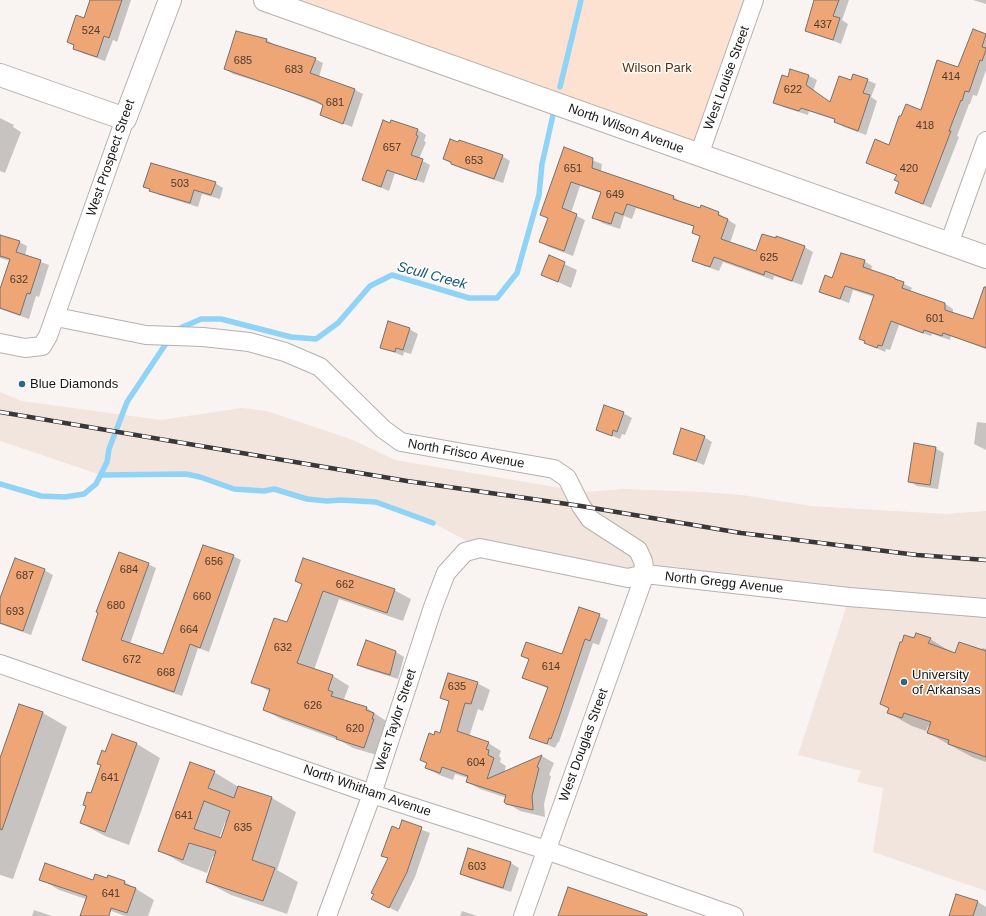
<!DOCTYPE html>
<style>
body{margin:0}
canvas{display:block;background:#f9f4f1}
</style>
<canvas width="986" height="916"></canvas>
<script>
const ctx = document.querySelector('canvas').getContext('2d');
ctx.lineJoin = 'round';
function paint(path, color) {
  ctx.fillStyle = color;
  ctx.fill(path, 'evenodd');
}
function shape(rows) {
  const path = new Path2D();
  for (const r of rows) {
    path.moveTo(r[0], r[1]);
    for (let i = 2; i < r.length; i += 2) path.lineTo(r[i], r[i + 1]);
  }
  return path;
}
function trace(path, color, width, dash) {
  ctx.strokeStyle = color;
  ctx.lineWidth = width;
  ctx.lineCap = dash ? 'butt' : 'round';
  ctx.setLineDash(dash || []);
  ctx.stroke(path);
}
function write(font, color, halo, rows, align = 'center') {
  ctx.font = font + ' Helvetica,sans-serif';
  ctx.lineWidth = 3;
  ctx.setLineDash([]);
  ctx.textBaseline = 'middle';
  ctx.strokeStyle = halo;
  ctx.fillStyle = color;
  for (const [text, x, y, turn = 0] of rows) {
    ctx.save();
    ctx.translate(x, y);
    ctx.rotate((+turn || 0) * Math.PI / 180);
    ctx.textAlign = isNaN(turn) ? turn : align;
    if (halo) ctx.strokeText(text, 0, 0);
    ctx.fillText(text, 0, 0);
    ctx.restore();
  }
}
paint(shape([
 [0,392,22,401,161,420,242,408,267,411,353,440,395,460,585,492,623,489,704,492,742,495,811,506,945,514,986,511,986,891,873,852,883,788,857,782,861,771,798,755,849,598,670,577,480,548,433,523,376,502,341,500,327,501,307,499,274,489,264,491,234,489,200,477,186,474,101,475,0,441]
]), '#f2e5de');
paint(shape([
 [265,0,754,0,699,155]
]), '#fde2d1');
paint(shape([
 [91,0,131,0,117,42,113,40,105,61,82,53,74,48,75,46,68,42,85,19],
 [816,0,849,0,842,20,848,24,841,44,807,30],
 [973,0,986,0,986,4],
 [973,31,986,35,986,70,977,96,973,95,970,104,969,104,957,136,959,137,931,208,896,193,900,183,896,180,897,175,867,162,890,146,959,68],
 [237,32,267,40,275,45,315,59,323,63,319,77,355,90,363,94,352,127,321,115,324,106,279,88,233,74,225,69],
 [809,76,817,80,813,91,831,103,851,82,867,80,876,84,871,97,877,101,866,135,844,127,835,122,836,120,809,111,808,115,783,107,775,102,789,78],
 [0,118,14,125,13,127,21,132,5,173,0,171],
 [391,124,418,130,426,135,424,141,426,142,419,159,430,165,424,183,395,173,389,191,363,180],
 [564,149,602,164,601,172,674,197,682,203,718,213,736,225,730,243,757,252,804,247,813,252,802,285,774,276,773,280,723,262,719,271,702,265,693,260,701,237,693,233,695,227,636,208,632,219,624,216,620,229,602,223,593,217,601,193,580,186,571,213,585,220,573,256,549,247,540,242,549,219,542,214],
 [502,156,510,161,503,183,460,168,444,159],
 [215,183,223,188,220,199,202,194,198,207,159,195,145,186],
 [0,236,19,242,27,246,25,256,49,265,39,297,36,296,29,319,0,309,0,293,10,261,0,258],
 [549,257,577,270,571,288,543,275],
 [864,261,872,266,871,270,895,279,912,288,910,292,945,304,953,309,953,314,973,320,986,305,986,349,951,336,950,340,932,334,931,336,899,325,890,350,886,349,885,352,865,343,874,297,853,290,849,303,820,292,833,279],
 [409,329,418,334,411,354,404,352,403,356,381,347],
 [623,413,632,418,625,435,622,434,620,439,597,430],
 [977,422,986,423,986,450,974,444],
 [704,437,712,442,704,465,674,453],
 [935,448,944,453,938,489,917,486,909,481],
 [233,556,241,560,209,652,198,648,182,696,91,664,83,660,148,564,156,568,130,644,164,655],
 [44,570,53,575,31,635,0,624,0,600],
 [296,581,394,590,411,599,403,621,339,599,314,670,333,676,349,686,344,699,367,708,389,723,380,756,353,748,341,741,281,719,265,710,270,692,253,682,288,624,302,585],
 [580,608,608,620,599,645,593,643,559,742,558,742,555,748,530,737,549,689,523,678,530,660,522,656,563,656],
 [914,639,930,639,953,653,982,650,982,648,986,649,986,762,972,757,928,733,930,727,928,726,926,731,912,726,888,713,890,709,881,704],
 [396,652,404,657,398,679,366,669,358,665],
 [477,683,490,690,483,711,478,709,469,737,488,743,501,751,499,756,501,758,500,762,506,766,504,773,542,756,554,763,549,775,551,776,544,804,545,817,520,811,505,802,507,798,480,789,467,782,468,778,455,774,453,780,439,775,426,768,428,764,421,760,434,736,441,734,450,702,441,698],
 [20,705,43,713,67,727,13,879,0,875,0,761],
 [137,744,160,758,129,845,105,836,81,823,106,753],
 [214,772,237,786,272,798,296,812,277,870,298,882,287,914,231,895,207,882,215,856,213,856,207,873,183,864,159,850],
 [225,822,227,823,221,839,219,839],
 [403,822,430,833,415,877,398,912,380,903,389,859,382,855,400,830],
 [511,863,519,868,511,892,469,878,461,873],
 [108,876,125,882,154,900,148,916,125,916,106,909,92,901,59,890,41,879,93,881,107,879],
 [978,902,986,907,986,916,950,916],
 [34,910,52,916,32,916],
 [462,911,477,916,460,916]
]), '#0003');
trace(shape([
 [560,87,581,0],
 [176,330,201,319,221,319,291,337,316,339,338,323,370,286,392,275,469,298,497,298,517,273,539,195,542,164,553,115],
 [101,475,186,474,200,477,234,489,264,491,274,489,307,499,327,501,341,500,376,502,433,523],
 [0,484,41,496,65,497,84,494,96,484,107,462,109,449,127,402,165,345]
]), '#8fd3f7', 5.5);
const building = shape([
 [90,0,122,0,109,38,104,36,97,57,73,49,74,45,67,42,76,15,84,18,90,0],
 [814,0,839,0,833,16,840,18,833,40,805,31,814,0],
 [973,29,986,34,982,47,986,48,986,50,982,61,980,60,969,92,965,91,962,101,961,100,949,131,951,131,923,204,895,193,899,182,894,180,897,175,866,163,875,139,889,145,899,116,901,116,906,104,921,110,937,60,958,67,973,29],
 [236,31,267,39,266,42,316,58,310,73,355,89,343,124,320,115,323,105,316,101,224,69,236,31],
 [790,69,809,75,806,85,830,102,839,76,851,80,853,74,868,79,863,93,870,95,858,131,834,122,835,119,801,108,799,111,773,103,782,75,788,77,790,69],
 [383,120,390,123,391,120,418,129,416,135,418,136,411,155,423,159,416,180,387,170,381,187,362,180,383,120],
 [450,139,458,142,459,140,503,155,494,179,451,164,451,162,443,159,450,139],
 [564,147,593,158,592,168,674,196,673,199,700,208,701,205,719,212,718,215,728,219,721,239,756,251,762,234,776,238,776,236,805,246,792,281,765,271,764,275,714,257,710,267,692,261,700,236,692,233,694,226,627,204,623,215,615,212,611,224,592,218,601,192,571,182,562,208,577,214,564,251,539,242,548,218,540,215,564,147],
 [151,163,216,182,211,195,194,190,190,203,149,191,150,189,143,187,151,163],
 [0,235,20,241,16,252,41,260,30,294,27,293,20,315,0,308,0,289,10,259,0,256,0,235],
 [841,253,865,260,863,267,895,278,895,279,904,282,902,288,945,303,945,310,973,319,984,287,986,287,986,348,943,333,942,336,924,330,923,333,891,321,882,346,878,345,877,348,864,343,865,341,859,339,874,295,845,286,840,299,819,292,825,275,832,278,841,253],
 [549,255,565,262,558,282,541,275,549,255],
 [388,321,410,328,403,350,396,348,395,352,380,348,388,321],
 [604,405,624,412,617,432,613,430,612,436,596,430,604,405],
 [681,428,705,436,696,461,673,454,681,428],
 [914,443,936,447,930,485,908,482,914,443],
 [203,545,234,555,200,648,190,644,174,692,82,660,98,613,96,612,119,552,149,563,121,640,163,654,203,545],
 [15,558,45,569,23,631,0,623,0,598,15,558],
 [303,558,395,589,387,613,323,591,297,663,333,675,328,690,333,692,331,696,367,707,366,710,374,713,372,719,374,719,364,748,336,739,337,737,263,710,270,689,251,683,274,618,287,622,302,584,295,581,303,558],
 [579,607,600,614,590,641,585,639,559,717,551,739,549,738,547,744,529,738,548,687,522,678,529,659,521,656,526,642,562,654,579,607],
 [916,633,931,638,928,643,955,653,959,642,986,651,986,757,948,744,949,740,927,733,931,722,904,713,902,718,887,713,889,708,880,704,900,642,902,642,904,635,914,638,916,633],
 [366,640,396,651,390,675,357,665,366,640],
 [448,673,478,682,471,704,465,703,457,731,489,742,486,749,489,750,488,755,494,758,487,779,542,755,537,767,539,768,532,796,533,810,506,804,504,802,506,795,466,782,468,776,442,767,440,773,425,768,427,763,420,760,429,733,434,735,435,731,440,733,449,701,440,698,448,673],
 [19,704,43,712,2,830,0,829,0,758,19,704],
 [112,734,137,743,105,832,80,823,86,806,83,805,87,792,91,793,101,765,97,764,102,750,105,752,112,734],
 [190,762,215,771,208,788,234,798,238,786,272,797,252,860,275,868,263,901,206,882,216,851,189,843,183,860,158,851,190,762],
 [204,801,230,811,221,838,194,829,204,801],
 [402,820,422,827,407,872,389,908,371,899,374,894,371,893,388,858,381,856,392,826,399,829,402,820],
 [468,848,511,862,503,888,460,874,468,848],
 [45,863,93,880,95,874,107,878,108,875,125,881,124,884,136,888,127,913,111,908,109,916,80,916,87,896,39,880,45,863],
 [568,887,647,914,647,916,558,916,568,887],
 [956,894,978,901,973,916,949,916,956,894]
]);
paint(building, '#efa676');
trace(building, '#75716e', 1);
const minor = shape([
 [699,155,754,0],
 [949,244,986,141],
 [56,317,146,335,203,337,249,342,285,352,320,367,383,429,401,442,554,469,567,478,581,506,590,519,638,550,643,561,645,574,523,916],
 [0,343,25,348,42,346,48,336,125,119],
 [0,664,372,794,546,850,734,916],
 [327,916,372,794,433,607,446,573,465,552,480,548,628,578,645,574,849,597,986,608]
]);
const tertiary = shape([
 [265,0,986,257],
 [0,75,125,119,170,0]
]);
trace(minor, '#b5b1ae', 20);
trace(tertiary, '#b5b1ae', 24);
trace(minor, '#fff', 18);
trace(tertiary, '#fff', 22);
const rail = shape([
 [0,412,407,481,581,506,741,533,917,555,986,560]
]);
trace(rail, '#393837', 4.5);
trace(rail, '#fff', 3, [9]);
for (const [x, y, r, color] of [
 [22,384,4,"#306781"],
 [904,682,4,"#306781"]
]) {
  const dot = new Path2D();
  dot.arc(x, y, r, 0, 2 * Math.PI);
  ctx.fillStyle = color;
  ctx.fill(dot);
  trace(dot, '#fff', 1.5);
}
write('11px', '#4d3a2d', null, [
 ["437",823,25],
 ["524",91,31],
 ["685",243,61],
 ["683",294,70],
 ["414",951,77],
 ["622",793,90],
 ["681",335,103],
 ["418",925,126],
 ["657",392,148],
 ["653",474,161],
 ["651",573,169],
 ["420",909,169],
 ["503",180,184],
 ["649",615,195],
 ["625",769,258],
 ["632",19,280],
 ["601",935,319],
 ["656",214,562],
 ["684",129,570],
 ["687",25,576],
 ["662",345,585],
 ["660",202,597],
 ["680",116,606],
 ["693",15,612],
 ["664",189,630],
 ["632",283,648],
 ["672",132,660],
 ["614",551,667],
 ["668",166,673],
 ["635",457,687],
 ["626",313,706],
 ["620",355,729],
 ["604",476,763],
 ["641",110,778],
 ["641",184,816],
 ["635",243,828],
 ["603",477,867],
 ["641",111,894]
]);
write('13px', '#5a2c06', '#fff', [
 ["Wilson Park",657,68]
]);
write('13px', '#171615', '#fff', [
 ["West Louise Street",727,78,-70],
 ["North Wilson Avenue",626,129,20],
 ["West Prospect Street",111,158,-71],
 ["North Frisco Avenue",466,454,10],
 ["North Gregg Avenue",724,583,6],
 ["West Taylor Street",396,720,-72],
 ["West Douglas Street",584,745,-70],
 ["North Whitham Avenue",367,791,19]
]);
write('13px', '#171615', '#fff', [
 ["Blue Diamonds",30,384],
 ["University",912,675],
 ["of Arkansas",912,690]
], 'left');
write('italic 14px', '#0f5775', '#fff', [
 ["Scull Creek",432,276,15]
]);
</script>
